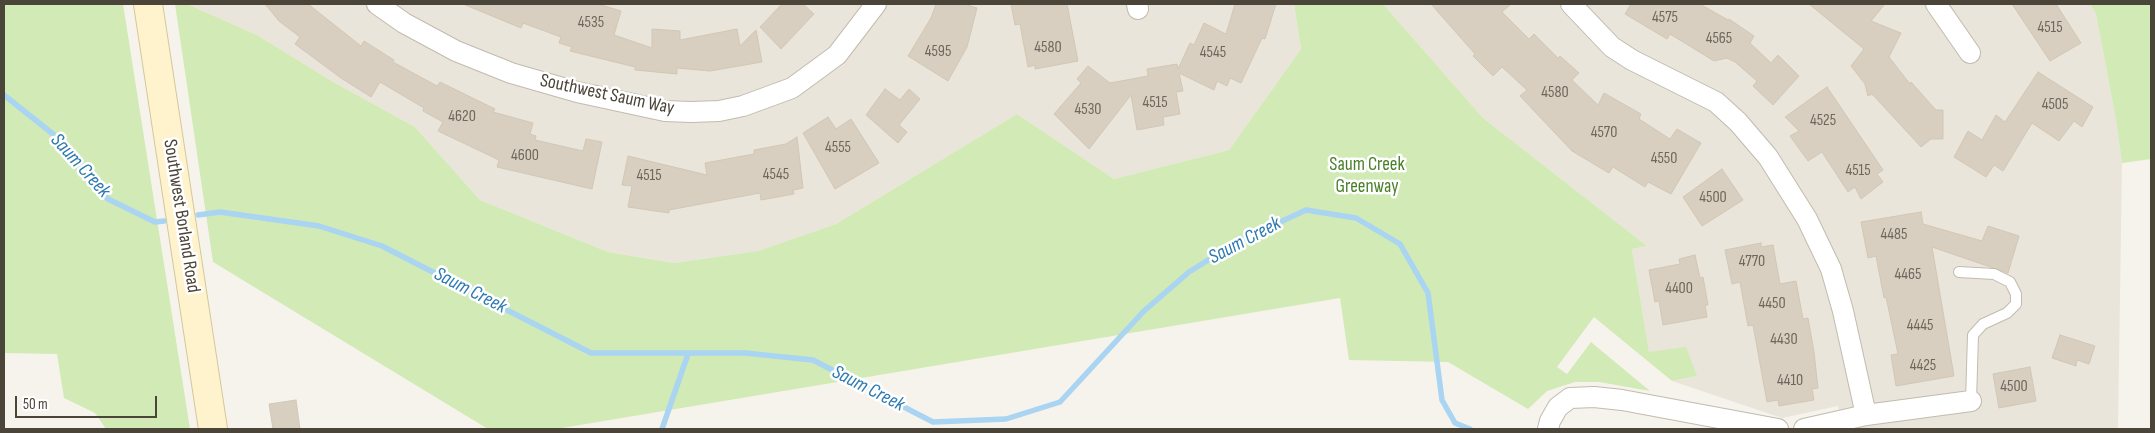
<!DOCTYPE html>
<style>
body{margin:0}
#map{position:relative;width:2155px;height:433px;overflow:hidden;background:#f6f3ec;font-family:"Sofia Sans Condensed",sans-serif}
canvas{display:block}
.frame{position:absolute;inset:0;border:5px solid #4b4439;pointer-events:none}
.scale{position:absolute;left:15px;top:396px;width:142px;height:22px;box-sizing:border-box;border:2px solid #4b4439;border-top:0;padding-left:6px;font-size:15px;line-height:18px;white-space:nowrap;color:#4b4439;-webkit-text-stroke:4px #fff;paint-order:stroke}
</style>
<div id="map">
<canvas width="2155" height="433"></canvas>
<div class="frame"></div>
<div class="scale">50 m</div>
</div>
<script>
const ctx = document.querySelector('canvas').getContext('2d');
ctx.lineJoin = 'round';
function paint(path, color) {
  ctx.fillStyle = color;
  ctx.fill(path, 'evenodd');
}
function shape(rows) {
  const path = new Path2D();
  for (const r of rows) {
    path.moveTo(r[0], r[1]);
    for (let i = 2; i < r.length; i += 2) path.lineTo(r[i], r[i + 1]);
  }
  return path;
}
function trace(path, color, width, dash) {
  ctx.strokeStyle = color;
  ctx.lineWidth = width;
  ctx.lineCap = dash ? 'butt' : 'round';
  ctx.setLineDash(dash || []);
  ctx.stroke(path);
}
function write(font, color, halo, rows, align = 'center') {
  ctx.font = font + ' "Sofia Sans Condensed",sans-serif';
  ctx.lineWidth = 5;
  ctx.setLineDash([]);
  ctx.textBaseline = 'middle';
  ctx.strokeStyle = halo;
  ctx.fillStyle = color;
  for (const [text, x, y, turn = 0] of rows) {
    ctx.save();
    ctx.translate(x, y);
    ctx.rotate((+turn || 0) * Math.PI / 180);
    ctx.textAlign = isNaN(turn) ? turn : align;
    if (halo) ctx.strokeText(text, 0, 0);
    ctx.fillText(text, 0, 0);
    ctx.restore();
  }
}
paint(shape([
 [187,4,1294,4,1301,49,1229,150,1114,179,1017,114,836,224,758,251,674,263,608,252,480,200,415,127,335,83,257,35],
 [1383,4,2090,4,2096,14,2116,120,2122,163,2118,427,2115,429,1843,429,1838,406,1782,418,1672,381,1697,376,1649,353,1632,249,1647,246,1483,118]
]), '#eae5da');
paint(shape([
 [4,4,123,4,190,429,106,429,95,413,64,398,57,354,4,353],
 [175,4,187,4,257,35,335,83,415,127,480,200,608,252,674,263,758,251,836,224,1017,114,1114,179,1229,150,1301,49,1294,4,1383,4,1483,118,1647,246,1632,249,1649,352,1686,347,1697,376,1672,381,1594,317,1557,367,1567,374,1591,342,1650,391,1599,382,1575,382,1547,391,1528,409,1448,362,1349,360,1340,298,556,429,488,429,213,262],
 [2090,4,2151,4,2151,159,2122,163,2116,120,2096,14]
]), '#d2eab5');
trace(shape([
 [4,95,63,142,108,199,155,222,164,221],
 [198,215,220,212,319,226,382,246,591,353,745,353,813,360,933,422,1006,419,1060,402,1144,311,1189,272,1237,242,1306,210,1356,218,1400,244,1428,293,1442,400,1455,423,1470,429],
 [662,429,688,354]
]), '#a9d4f2', 5.5);
const building = shape([
 [265,4,308,4,361,46,364,41,394,60,393,62,437,86,440,82,495,109,493,112,533,123,530,134,536,136,535,140,583,151,586,139,602,142,592,189,497,167,499,160,438,131,443,122,423,111,424,108,380,82,371,97,341,78,295,44,300,37,279,21,265,4],
 [463,4,598,4,621,11,614,35,652,48,652,29,680,31,680,40,737,29,740,46,756,30,762,62,710,71,677,68,677,74,635,70,635,67,570,51,572,47,559,43,561,37,523,23,521,28,463,4],
 [782,4,803,4,814,14,781,49,760,27,782,4],
 [936,4,964,4,977,8,967,47,948,81,908,56,931,18,936,4],
 [1011,4,1067,4,1078,61,1035,69,1035,65,1028,67,1020,24,1015,25,1011,4],
 [1235,4,1276,4,1265,39,1262,38,1241,83,1230,78,1227,86,1217,81,1214,90,1179,73,1183,91,1176,92,1180,114,1163,117,1164,125,1137,130,1131,95,1089,149,1054,114,1081,83,1077,79,1088,66,1110,83,1148,76,1147,69,1177,64,1178,69,1190,43,1194,45,1204,23,1226,34,1235,4],
 [1431,4,1511,4,1502,12,1529,39,1534,34,1558,58,1560,56,1579,73,1572,80,1598,105,1604,93,1641,114,1639,119,1670,139,1677,129,1701,143,1671,194,1648,182,1645,187,1613,167,1609,173,1572,151,1520,96,1527,90,1502,67,1493,76,1473,56,1475,54,1431,4],
 [1631,4,1700,4,1728,20,1729,19,1754,36,1750,43,1771,63,1778,55,1799,76,1773,105,1753,86,1757,81,1735,62,1727,58,1714,61,1670,34,1667,39,1625,14,1631,4],
 [1809,4,1885,4,1871,21,1901,33,1889,57,1910,84,1911,82,1936,110,1943,110,1943,139,1931,139,1921,147,1872,94,1868,96,1865,84,1851,66,1864,49,1809,4],
 [2012,4,2056,4,2081,43,2050,61,2012,4],
 [2038,72,2093,107,2082,127,2074,121,2059,141,2032,123,2003,171,1994,165,1986,177,1954,157,1968,131,1982,140,1996,115,2005,122,2038,72],
 [1827,87,1883,170,1877,174,1883,182,1861,199,1855,187,1848,192,1822,152,1808,161,1790,136,1799,131,1785,117,1827,87],
 [885,89,900,100,909,89,920,99,899,125,907,132,898,143,866,115,885,89],
 [828,117,836,129,851,119,879,163,835,189,803,133,828,117],
 [797,137,803,188,793,190,794,194,761,200,760,193,669,210,669,213,628,207,632,186,622,185,628,156,707,175,705,163,754,154,754,150,786,144,797,137],
 [1722,169,1743,200,1702,226,1683,197,1722,169],
 [1921,212,1923,224,1982,241,1988,226,2019,236,2008,273,1932,247,1954,376,1896,386,1891,355,1898,354,1886,297,1884,298,1876,256,1868,258,1861,222,1921,212],
 [1761,243,1761,247,1773,245,1780,284,1796,281,1803,319,1808,318,1814,352,1818,388,1812,389,1814,400,1779,406,1778,400,1767,402,1753,325,1748,326,1740,282,1732,284,1725,250,1761,243],
 [1695,255,1700,278,1703,277,1708,305,1705,305,1707,317,1663,325,1659,301,1655,302,1649,270,1680,264,1679,259,1695,255],
 [2060,335,2095,346,2089,364,2077,360,2076,366,2052,358,2060,335],
 [2030,367,2036,401,1999,408,1993,374,2030,367],
 [296,400,300,429,273,429,269,404,296,400]
]);
paint(building, '#d8cfc1');
trace(building, '#d3c7b4', 1);
const service = shape([
 [1959,272,1994,274,2010,282,2016,294,2016,304,2007,313,1983,324,1973,335,1971,401]
]);
const minor = shape([
 [377,4,404,23,456,51,511,73,577,92,665,111,691,112,719,111,743,106,792,88,837,55,876,4],
 [1137,4,1138,9],
 [1571,4,1612,47,1632,60,1716,102,1738,122,1768,157,1807,219,1831,269,1843,311,1866,415],
 [1936,4,1970,53],
 [1548,429,1550,421,1558,407,1570,398,1594,397,1622,400,1778,429],
 [1804,429,1866,415,1971,401]
]);
const secondary = shape([
 [148,4,213,429]
]);
trace(service, '#c2bbae', 12);
trace(minor, '#c2bbae', 22);
trace(secondary, '#d6c79b', 30);
trace(service, '#fff', 10);
trace(minor, '#fff', 20);
trace(secondary, '#fff3cd', 28);
write('16px', '#6e675b', null, [
 ["4575",1665,18],
 ["4535",591,23],
 ["4515",2050,28],
 ["4565",1719,39],
 ["4580",1048,48],
 ["4595",938,52],
 ["4545",1213,53],
 ["4580",1555,93],
 ["4515",1155,103],
 ["4505",2055,105],
 ["4530",1088,110],
 ["4620",462,117],
 ["4525",1823,121],
 ["4570",1604,133],
 ["4555",838,148],
 ["4600",525,156],
 ["4550",1664,159],
 ["4515",1858,171],
 ["4545",776,175],
 ["4515",649,176],
 ["4500",1713,198],
 ["4485",1894,235],
 ["4770",1752,262],
 ["4465",1908,275],
 ["4400",1679,289],
 ["4450",1772,304],
 ["4445",1920,326],
 ["4430",1784,340],
 ["4425",1923,366],
 ["4410",1790,381],
 ["4500",2014,387]
]);
write('19px', '#4b4439', '#fff', [
 ["Southwest Saum Way",607,95,12],
 ["Southwest Borland Road",181,216,81]
]);
write('19px', '#4a7f2a', '#fff', [
 ["Saum Creek",1367,165],
 ["Greenway",1367,187]
]);
write('italic 20px', '#2e7ab2', '#fff', [
 ["Saum Creek",80,166,48],
 ["Saum Creek",1245,241,-28],
 ["Saum Creek",470,291,27],
 ["Saum Creek",868,389,27]
]);
</script>
